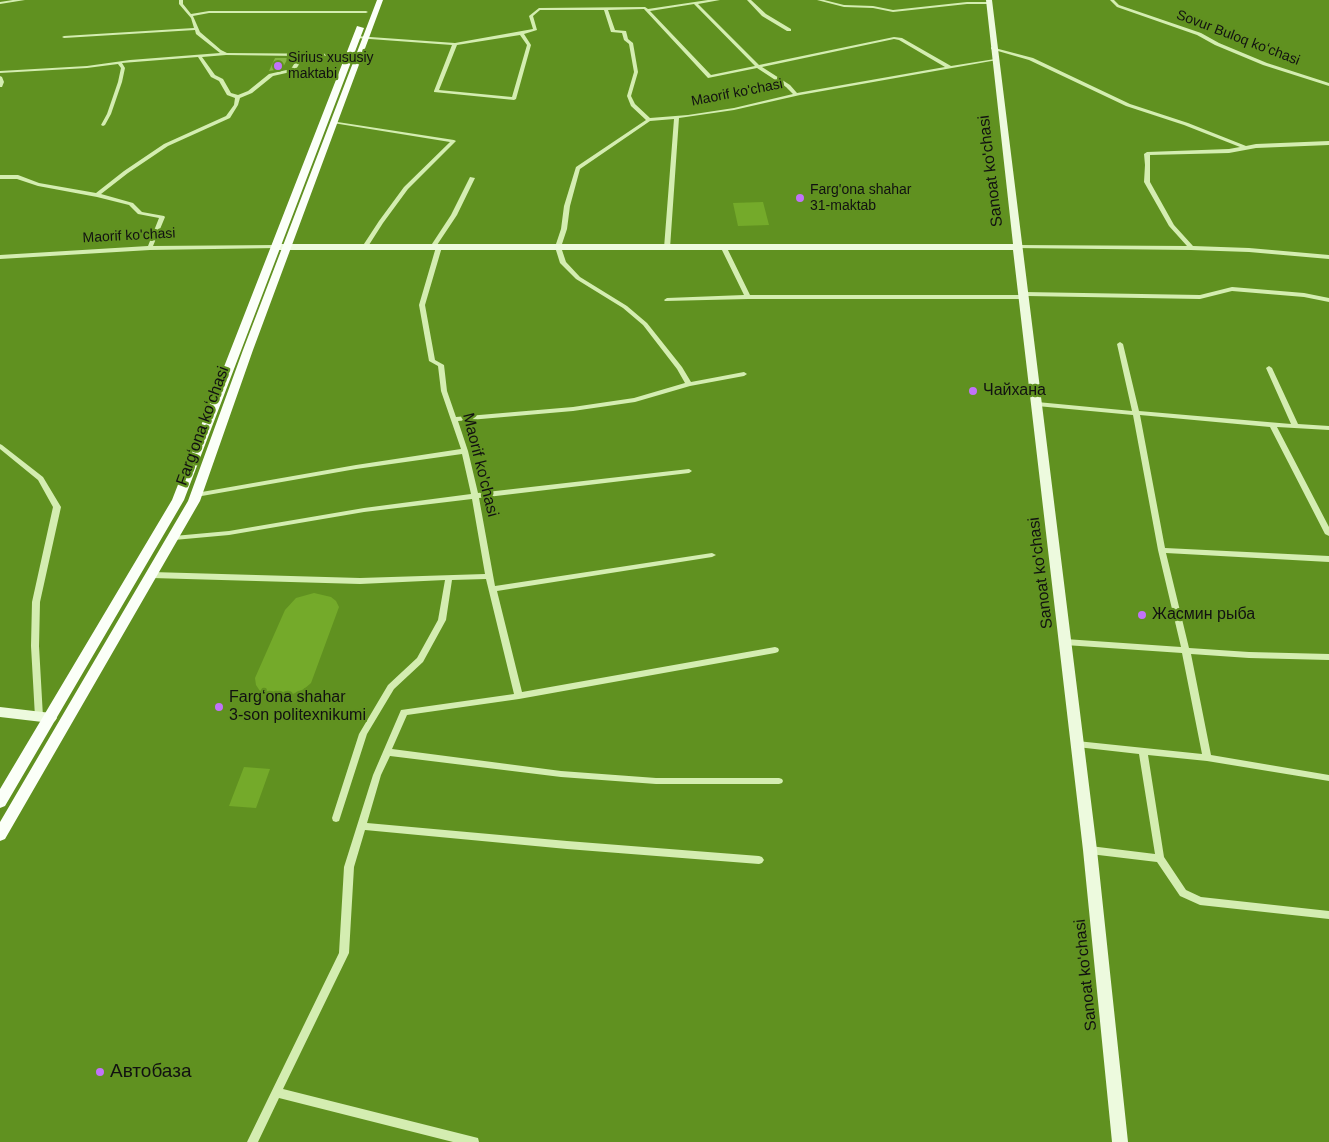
<!DOCTYPE html>
<meta charset="utf-8">
<style>
body{margin:0}
canvas{display:block;background:#609120}
</style>
<canvas width="1329" height="1142"></canvas>
<script>
const ctx = document.querySelector('canvas').getContext('2d');
ctx.lineJoin = 'round';
function paint(path, color) {
  ctx.fillStyle = color;
  ctx.fill(path, 'evenodd');
}
function shape(rows) {
  const path = new Path2D();
  for (const r of rows) {
    path.moveTo(r[0], r[1]);
    for (let i = 2; i < r.length; i += 2) path.lineTo(r[i], r[i + 1]);
  }
  return path;
}
function trace(path, color, width, dash) {
  ctx.strokeStyle = color;
  ctx.lineWidth = width;
  ctx.lineCap = dash ? 'butt' : 'round';
  ctx.setLineDash(dash || []);
  ctx.stroke(path);
}
function write(font, color, halo, rows, align = 'center') {
  ctx.font = font + ' Helvetica,sans-serif';
  ctx.lineWidth = 4.5;
  ctx.setLineDash([]);
  ctx.textBaseline = 'middle';
  ctx.strokeStyle = halo;
  ctx.fillStyle = color;
  for (const [text, x, y, turn = 0] of rows) {
    ctx.save();
    ctx.translate(x, y);
    ctx.rotate((+turn || 0) * Math.PI / 180);
    ctx.textAlign = isNaN(turn) ? turn : align;
    if (halo) ctx.strokeText(text, 0, 0);
    ctx.fillText(text, 0, 0);
    ctx.restore();
  }
}
paint(shape([
 [763,202,769,225,738,226,733,203],
 [314,593,331,597,336,601,339,607,311,683,304,689,286,697,267,695,260,691,256,685,255,678,285,610,296,598],
 [244,767,270,769,256,808,229,806]
]), '#74aa2a');
paint(shape([
 [275,58,288,58,282,69,269,71]
]), '#86b745');
paint(shape([
 [13,0,25,0,0,4,0,2,13,0],
 [179,0,183,0,183,4,191,14,209,11,366,11,368,12,366,13,209,13,193,16,200,32,221,50,227,53,349,54,351,55,349,56,304,56,295,71,273,76,252,93,240,98,238,105,230,118,168,146,128,173,101,194,133,203,142,212,164,216,165,217,153,246,275,245,277,246,277,248,150,250,0,259,0,255,148,246,159,218,138,214,129,205,97,197,38,186,17,179,0,179,0,175,18,175,39,183,96,193,124,171,164,144,226,116,234,105,235,98,227,95,219,81,211,77,198,57,122,63,125,68,122,82,111,114,105,125,103,126,101,125,107,114,118,82,121,68,118,64,87,68,0,73,0,71,87,66,130,60,220,53,196,34,195,30,64,38,62,37,64,36,194,28,191,18,179,4,179,0],
 [226,55,299,56,291,69,269,74,248,91,238,95,231,93,223,79,215,75,202,57,226,55],
 [708,0,720,0,698,4,759,65,894,37,902,38,951,66,995,59,997,60,800,95,734,110,679,118,670,248,667,250,664,248,674,119,650,121,580,169,570,206,567,229,561,247,566,262,580,277,627,306,647,323,682,367,691,382,744,372,747,374,744,376,690,386,635,402,573,411,458,421,468,451,478,493,689,469,692,471,689,473,479,498,495,586,712,553,716,555,712,557,497,591,522,692,775,647,778,648,779,650,778,652,775,653,519,699,407,715,392,749,561,771,656,778,779,778,782,779,783,781,782,783,779,784,656,784,561,777,390,756,381,775,367,823,567,841,759,856,762,857,764,860,762,863,759,864,567,849,365,830,354,867,349,953,283,1089,474,1137,478,1138,479,1142,453,1142,279,1098,258,1142,247,1142,339,953,344,867,373,775,401,710,514,694,486,579,452,580,446,620,423,662,394,689,367,734,340,818,339,821,336,822,333,821,332,818,359,734,388,685,417,658,438,620,445,580,360,584,152,578,148,575,152,572,360,578,485,574,472,499,364,512,229,535,174,540,170,538,174,536,229,531,364,508,471,494,462,454,356,469,196,497,192,495,196,493,356,465,461,449,441,391,438,366,429,361,419,305,436,247,439,245,442,247,425,305,435,360,444,365,447,391,456,417,573,407,634,398,685,383,677,369,643,325,623,308,576,279,560,263,555,247,561,229,564,206,576,167,646,120,631,106,627,96,634,72,629,44,624,40,622,33,611,32,604,10,540,10,533,16,537,30,524,34,531,45,516,99,514,100,434,92,434,91,452,45,356,38,354,37,356,36,455,43,533,29,529,16,539,8,645,7,648,9,708,0],
 [694,4,755,66,711,75,650,11,694,4],
 [644,9,708,78,757,68,786,87,793,94,734,108,688,115,650,118,635,104,631,96,638,72,633,43,628,39,626,31,615,30,608,10,644,9],
 [520,35,527,45,512,97,439,90,457,45,520,35],
 [894,39,899,40,945,67,797,93,790,85,762,67,894,39],
 [747,0,751,0,766,14,791,29,791,31,787,31,762,16,747,0],
 [817,0,824,0,844,5,873,6,893,10,967,2,989,2,991,3,989,4,967,4,893,12,873,8,844,7,817,0],
 [1110,0,1114,0,1119,5,1201,33,1219,43,1267,63,1329,83,1329,86,1263,65,1215,45,1197,35,1117,7,1110,0],
 [991,47,1033,58,1130,104,1188,123,1246,146,1256,144,1329,141,1329,145,1256,148,1229,153,1150,155,1150,182,1174,225,1193,246,1249,248,1329,255,1329,259,1249,252,1191,250,1015,248,1015,246,1017,245,1187,246,1169,226,1144,182,1145,165,1144,154,1147,152,1229,149,1240,147,1184,125,1126,106,1029,60,991,49,991,47],
 [0,76,2,77,4,82,2,87,0,87,0,76],
 [331,121,454,140,456,141,408,189,383,223,367,248,363,248,362,247,379,221,404,187,450,142,333,123,331,122,331,121],
 [470,177,475,178,457,215,435,248,431,248,430,247,451,215,470,177],
 [724,246,727,248,750,295,1022,295,1022,293,1024,292,1200,295,1232,287,1304,293,1329,298,1329,302,1304,297,1232,291,1200,299,1027,296,1027,298,1025,299,748,299,665,301,664,300,667,298,744,295,721,248,724,246],
 [1120,342,1123,344,1139,411,1291,424,1266,368,1269,366,1272,368,1298,424,1329,426,1329,430,1277,427,1329,527,1329,536,1325,534,1270,427,1140,415,1165,548,1329,556,1329,562,1166,553,1189,648,1249,652,1329,654,1329,660,1249,658,1191,654,1211,755,1329,775,1329,781,1207,761,1148,755,1164,857,1186,890,1201,897,1329,911,1329,919,1200,905,1180,896,1157,862,1090,854,1087,853,1085,850,1087,847,1090,846,1155,854,1139,754,1077,747,1074,746,1073,744,1074,742,1077,741,1202,754,1182,653,1065,645,1062,644,1061,642,1062,640,1065,639,1181,647,1158,550,1133,415,1037,406,1034,404,1037,402,1132,411,1117,344,1120,342],
 [0,444,2,445,43,477,61,507,40,602,39,646,43,717,42,719,39,720,36,719,35,717,31,646,32,602,53,507,38,480,0,449,0,444]
]), '#d4edb1');
paint(shape([
 [986,0,992,0,1097,850,1128,1142,1112,1142,1083,850,1013,250,275,250,271,247,275,244,1013,244,986,0],
 [0,707,51,713,55,715,57,718,55,721,51,723,0,717,0,707]
]), '#edfade');
paint(shape([
 [377,0,383,0,253,350,200,501,5,839,0,841,0,822,188,501,243,350,377,0],
 [357,26,364,28,184,500,5,806,0,808,0,789,172,500,357,26]
]), '#fbfff8');
for (const [x, y, r, color] of [
 [278,66,5,"#c272fa"],
 [800,198,5,"#c272fa"],
 [973,391,5,"#c272fa"],
 [1142,615,5,"#c272fa"],
 [219,707,5,"#c272fa"],
 [100,1072,5,"#c272fa"]
]) {
  const dot = new Path2D();
  dot.arc(x, y, r, 0, 2 * Math.PI);
  ctx.fillStyle = color;
  ctx.fill(dot);
  trace(dot, '#609120', 2);
}
write('14px', '#111', '#609120', [
 ["Sovur Buloq koʻchasi",1238,38,21],
 ["Maorif ko'chasi",737,93,-11],
 ["Maorif ko'chasi",129,236,-3]
]);
write('14px', '#111', '#609120', [
 ["Sirius xususiy",288,58],
 ["maktabi",288,74],
 ["Farg'ona shahar",810,190],
 ["31-maktab",810,206]
], 'left');
write('16px', '#111', '#609120', [
 ["Sanoat ko'chasi",991,171,-97],
 ["Fargʻona koʻchasi",203,426,-70],
 ["Maorif ko'chasi",480,465,76],
 ["Sanoat ko'chasi",1041,573,-97],
 ["Sanoat ko'chasi",1086,975,-96]
]);
write('16px', '#111', '#609120', [
 ["Чайхана",983,391],
 ["Жасмин рыба",1152,615],
 ["Farg‘ona shahar",229,698],
 ["3-son politexnikumi",229,716]
], 'left');
write('19px', '#111', '#609120', [
 ["Автобаза",110,1072]
], 'left');
</script>
